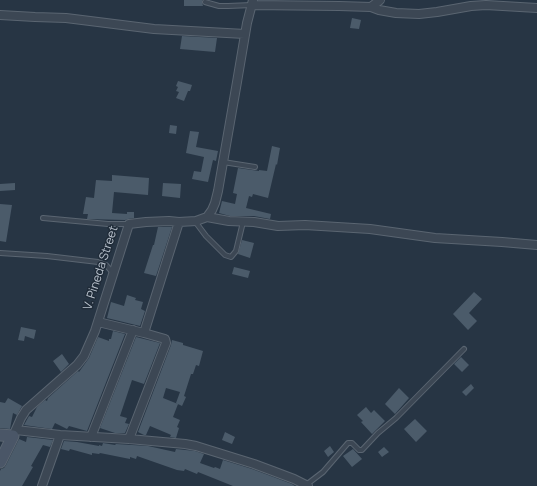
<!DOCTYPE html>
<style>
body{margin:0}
canvas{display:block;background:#273544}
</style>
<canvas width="537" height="486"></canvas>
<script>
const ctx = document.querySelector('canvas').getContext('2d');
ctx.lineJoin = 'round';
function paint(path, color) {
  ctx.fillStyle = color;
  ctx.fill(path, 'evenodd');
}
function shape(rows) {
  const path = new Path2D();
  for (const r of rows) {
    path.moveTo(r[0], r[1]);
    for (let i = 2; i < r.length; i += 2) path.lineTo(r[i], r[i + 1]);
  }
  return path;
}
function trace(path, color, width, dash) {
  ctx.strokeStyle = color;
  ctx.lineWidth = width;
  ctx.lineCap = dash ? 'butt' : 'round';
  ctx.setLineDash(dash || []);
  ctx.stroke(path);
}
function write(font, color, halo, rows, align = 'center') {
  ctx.font = font + ' Manrope,sans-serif';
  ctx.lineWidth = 3;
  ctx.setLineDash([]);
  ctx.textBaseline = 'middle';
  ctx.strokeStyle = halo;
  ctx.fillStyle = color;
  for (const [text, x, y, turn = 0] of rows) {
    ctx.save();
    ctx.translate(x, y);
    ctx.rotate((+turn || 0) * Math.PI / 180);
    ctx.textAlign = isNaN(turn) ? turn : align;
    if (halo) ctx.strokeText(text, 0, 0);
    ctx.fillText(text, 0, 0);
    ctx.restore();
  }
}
paint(shape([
 [184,0,202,0,202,2,203,6,184,6],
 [352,18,361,20,359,29,350,28],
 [182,36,217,38,215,52,180,49],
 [178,81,192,85,190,91,188,91,184,101,176,98,179,92,176,91,178,87,176,86],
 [170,125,177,126,176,134,169,133],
 [190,131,199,132,196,147,218,151,216,161,213,160,208,182,192,179,194,171,201,172,204,157,186,153],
 [272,146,280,148,277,165,276,164,268,198,253,194,252,197,249,196,246,208,271,214,270,219,254,216,230,216,219,213,222,201,235,204,237,194,233,193,238,168,259,171,259,170,267,171],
 [112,175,149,178,148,195,114,192,112,213,127,214,127,212,134,212,134,218,128,219,125,220,87,219,88,214,83,214,86,197,94,198,96,180,112,181],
 [15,183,15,190,0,191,0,184],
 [163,183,181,184,180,198,162,196],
 [0,204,12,205,6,242,0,241],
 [158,227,172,227,156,276,144,273,153,245,154,245],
 [242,240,254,243,250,258,238,254],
 [234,267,250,271,248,278,232,274],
 [474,292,482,299,469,313,477,321,468,330,453,314],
 [127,295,136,298,135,300,143,302,141,309,145,311,140,326,107,318,111,302,124,306],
 [21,327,36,330,34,339,25,336,24,341,18,340],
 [113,331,125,334,87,431,69,426,67,429,55,423,52,429,24,425,29,416,32,417,37,407,45,400,47,401,48,398,78,371,79,372,89,358,98,337,109,341,109,339,111,339],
 [136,337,160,343,144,384,132,380,120,416,127,418,125,423,129,424,125,433,115,433,100,428],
 [172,340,183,343,183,345,203,351,199,366,196,365,193,374,191,374,184,396,186,397,182,406,176,403,180,392,166,388,163,398,178,404,173,417,180,420,177,427,179,428,176,438,170,437,171,435,169,434,150,426,146,435,144,435,138,432,171,345],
 [62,354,69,364,61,372,53,361],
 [461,357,469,365,462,372,454,364],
 [471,384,474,388,466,396,462,392],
 [399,388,409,398,395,414,385,404],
 [8,398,22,406,17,415,13,413,10,429,0,428,0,402,5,403],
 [366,407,371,413,374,410,385,421,372,434,361,422,363,421,357,415],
 [415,419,427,431,416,442,404,429],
 [225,432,235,437,232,444,222,440],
 [27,437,53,440,50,447,43,445,31,466,33,467,22,486,0,486,0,471,1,469,4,468,6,465,19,439,26,442],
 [64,441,77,442,99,446,99,445,102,446,103,443,115,445,116,444,148,446,175,452,176,449,195,451,204,454,200,463,214,468,215,467,220,469,223,460,252,469,292,484,295,486,233,486,198,472,197,474,185,469,184,471,177,470,137,456,136,459,130,457,130,459,100,453,99,454,92,453,92,455,70,449,69,451,61,449],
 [330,446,334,452,328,457,324,451],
 [384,447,389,452,382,457,378,452],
 [353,449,362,459,352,467,343,456]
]), '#4b5b6a');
const lane = shape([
 [205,2,219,6,228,6,252,5],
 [223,162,255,167],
 [43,218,108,224,129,224],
 [196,221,197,224,206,236,225,255,231,257,236,251,243,222],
 [0,253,47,256,98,262,106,265,113,273],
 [306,485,323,472,348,443,352,443,359,450,362,450,378,433,396,418,464,349]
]);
const street = shape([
 [252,5,339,6,371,7,380,0],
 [371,7,379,10,396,13,419,14,437,12,471,6,486,5,537,8],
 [0,15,35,17,66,18,154,29,245,34],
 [207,217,229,221,254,222,278,226,305,225,370,229,435,238,502,242,537,245],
 [98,322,144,333,165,339,166,343,129,439],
 [144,333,179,222],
 [16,430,60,435,129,439,185,444,196,446,254,464,294,479,308,486],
 [13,436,21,418,26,410,77,365,84,356,95,331,129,224,146,222,169,221,179,222,196,221,207,217,212,210,215,203,218,191,237,82,247,23,253,0],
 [91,437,133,330],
 [42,486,60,435]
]);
const secondary = shape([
 [0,435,13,436,0,462]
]);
trace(lane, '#5a6571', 6);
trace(street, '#5a6571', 10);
trace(secondary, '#5a6571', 13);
trace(lane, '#3c4754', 4);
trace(street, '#3c4754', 8);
trace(secondary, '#4a5667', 11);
write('12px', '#b9c2cd', '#202c39', [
 ["V. Pineda Street",101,268,-72]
]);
</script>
